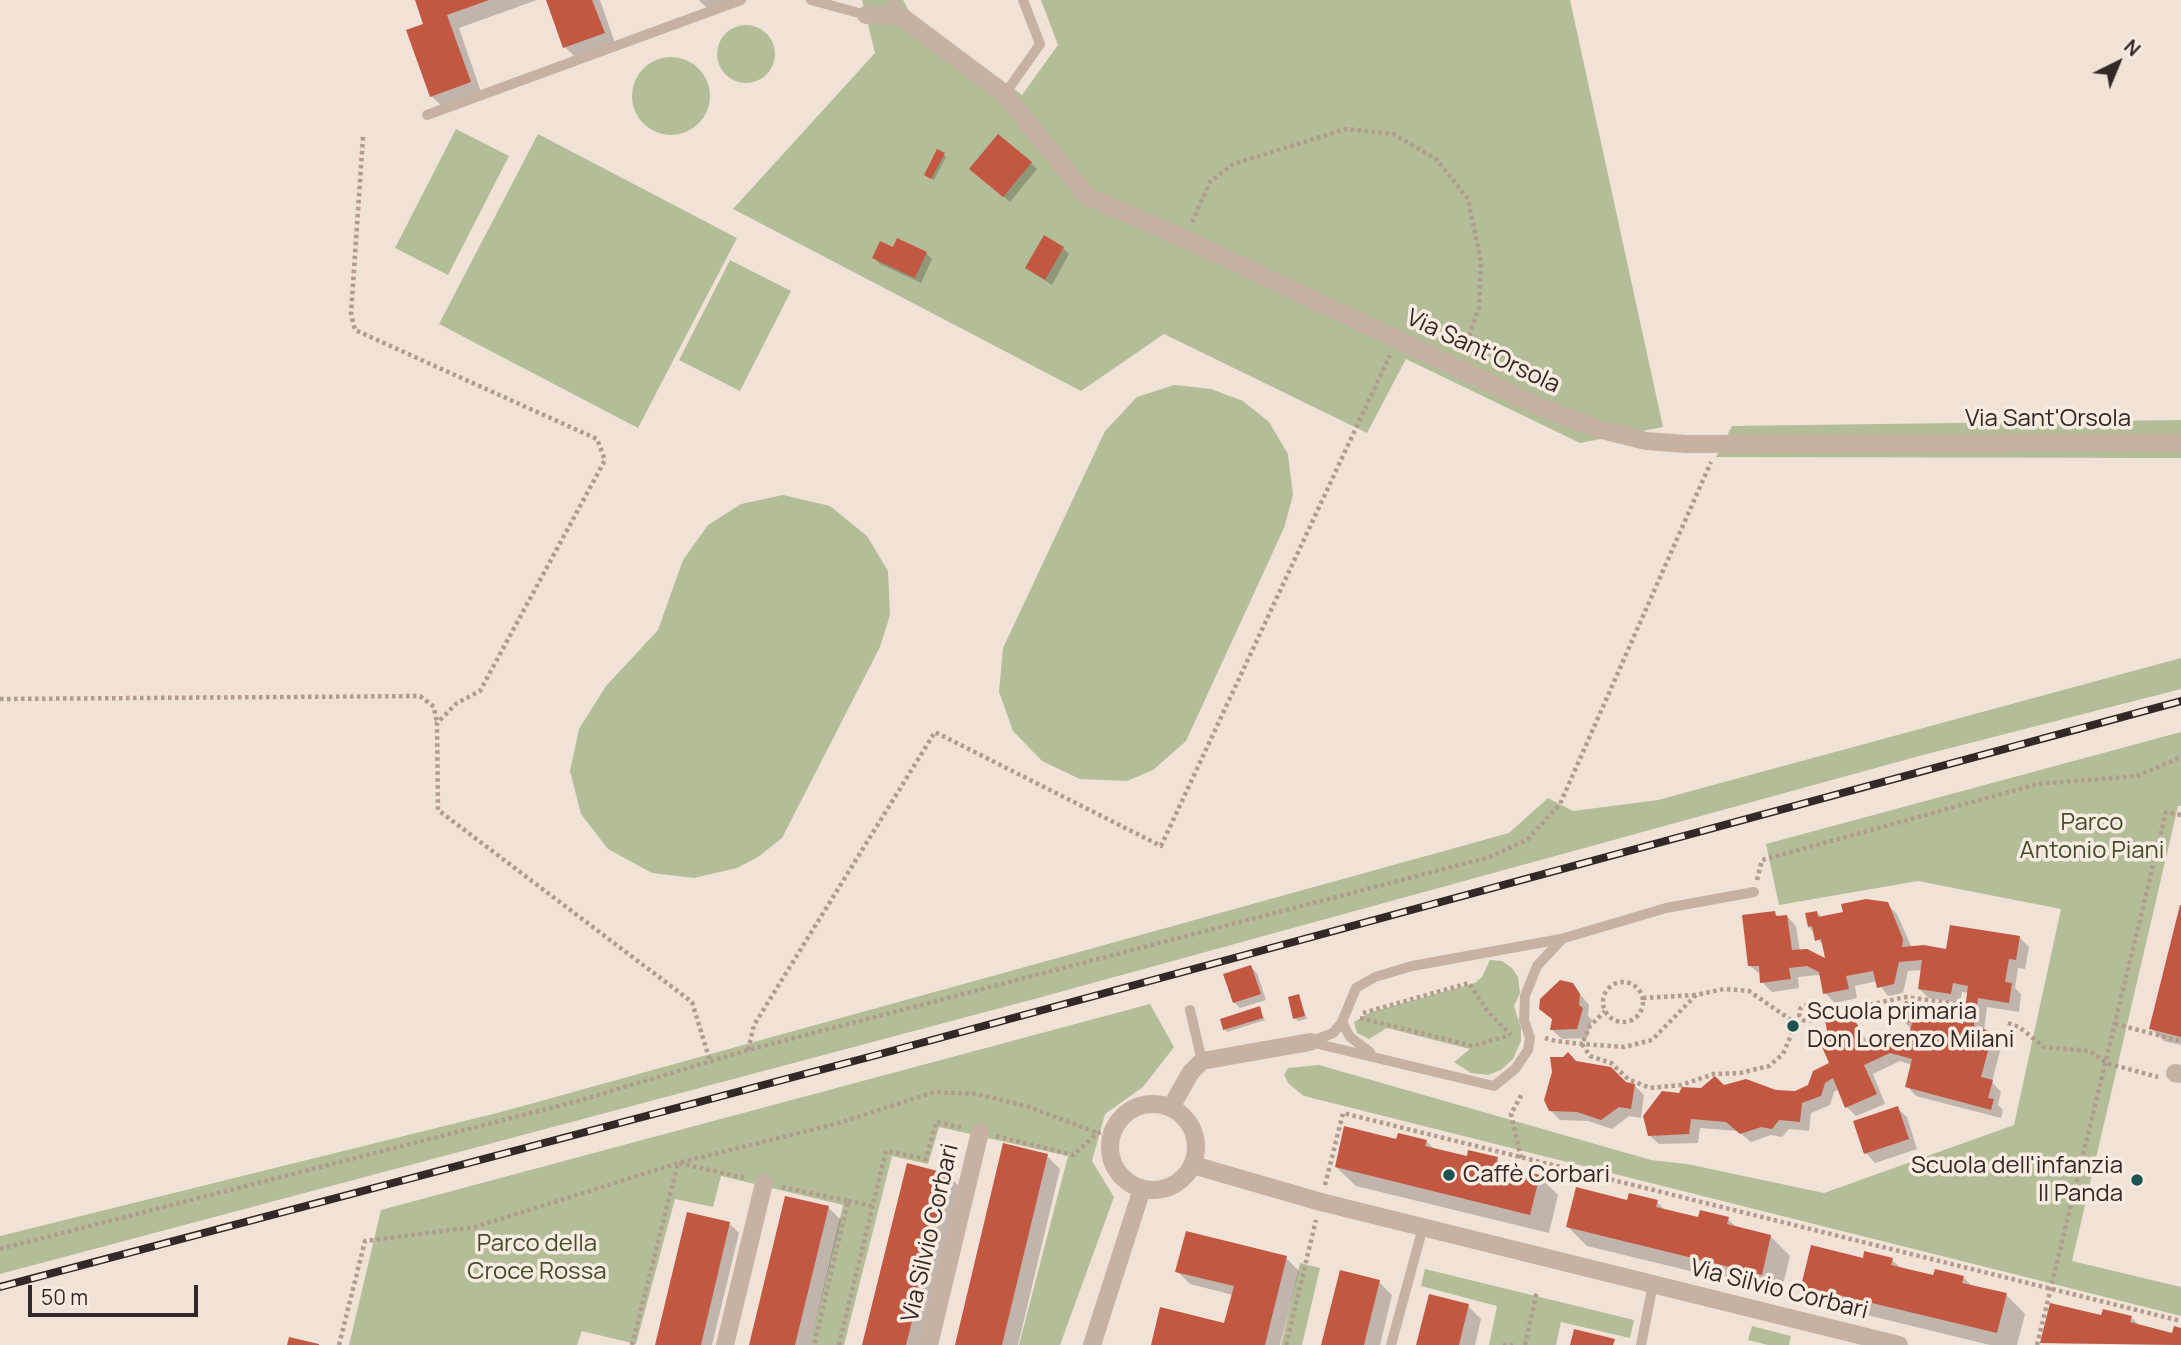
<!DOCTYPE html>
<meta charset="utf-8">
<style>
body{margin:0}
#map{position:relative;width:2181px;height:1345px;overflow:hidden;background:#f0e2d7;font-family:Manrope,sans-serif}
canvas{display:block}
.north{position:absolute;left:2083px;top:28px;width:70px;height:70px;-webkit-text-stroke:5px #f8ece2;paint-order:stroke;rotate:43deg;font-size:19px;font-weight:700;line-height:28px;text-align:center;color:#322825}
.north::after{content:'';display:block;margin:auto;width:24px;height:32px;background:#322825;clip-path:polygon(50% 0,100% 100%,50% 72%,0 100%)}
.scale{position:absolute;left:28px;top:1285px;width:170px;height:32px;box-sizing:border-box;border:4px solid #322825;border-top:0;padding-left:9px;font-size:21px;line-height:24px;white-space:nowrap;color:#322825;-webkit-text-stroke:5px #f8ece2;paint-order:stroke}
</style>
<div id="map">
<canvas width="2181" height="1345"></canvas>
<div class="north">N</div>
<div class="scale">50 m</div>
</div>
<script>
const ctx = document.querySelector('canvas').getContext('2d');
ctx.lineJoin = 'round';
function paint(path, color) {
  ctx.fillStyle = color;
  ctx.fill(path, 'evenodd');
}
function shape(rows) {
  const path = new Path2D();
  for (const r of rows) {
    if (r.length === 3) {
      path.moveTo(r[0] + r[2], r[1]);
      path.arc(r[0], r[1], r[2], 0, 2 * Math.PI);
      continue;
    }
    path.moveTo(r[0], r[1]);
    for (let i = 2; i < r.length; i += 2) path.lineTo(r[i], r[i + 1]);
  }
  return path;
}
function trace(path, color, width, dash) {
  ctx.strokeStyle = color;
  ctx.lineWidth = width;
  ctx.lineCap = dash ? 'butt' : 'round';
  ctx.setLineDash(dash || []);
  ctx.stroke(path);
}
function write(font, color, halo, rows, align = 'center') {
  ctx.font = font + ' Manrope,sans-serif';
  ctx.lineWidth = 7;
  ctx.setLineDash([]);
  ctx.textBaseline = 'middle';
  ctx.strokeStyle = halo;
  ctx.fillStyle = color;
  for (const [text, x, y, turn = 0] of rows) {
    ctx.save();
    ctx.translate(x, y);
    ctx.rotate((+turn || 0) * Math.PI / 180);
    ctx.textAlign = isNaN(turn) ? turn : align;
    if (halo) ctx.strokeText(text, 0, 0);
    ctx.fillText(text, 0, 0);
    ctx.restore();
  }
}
paint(shape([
 [862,0,903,0,910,13,1022,95,1058,45,1041,0,1570,0,1663,427,1580,443,1406,359,1367,433,1164,334,1081,391,733,209,875,53],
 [746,54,29],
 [671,96,39],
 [456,129,509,156,448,275,395,248],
 [538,134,737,238,638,428,439,324],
 [730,260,791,291,740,391,679,360],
 [1174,385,1211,389,1243,401,1269,422,1288,454,1293,495,1284,528,1186,741,1153,770,1127,781,1080,779,1042,761,1013,731,999,692,1003,648,1105,431,1137,397],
 [2181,420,2181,458,1716,457,1732,426],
 [783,495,830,506,867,536,888,571,890,615,880,647,782,838,758,857,737,868,694,878,652,873,608,849,581,814,570,771,579,729,606,686,658,630,683,560,708,525,741,504],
 [2181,658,2181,689,1923,755,1038,998,0,1274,0,1236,501,1112,1509,833,1548,798,1573,811,1658,800],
 [2181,732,2181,806,2178,806,2072,1261,2181,1287,2181,1316,1304,1096,1289,1084,1284,1075,1288,1068,1319,1065,1651,1160,1687,1164,1824,1193,2014,1125,2061,909,1918,881,1779,905,1766,844],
 [1490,960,1502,961,1512,968,1518,977,1520,993,1514,1006,1521,1028,1521,1041,1513,1059,1501,1070,1488,1075,1471,1073,1454,1062,1470,1049,1387,1028,1369,1039,1357,1033,1354,1022,1371,1012,1475,983,1482,977],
 [1150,1004,1174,1047,1143,1087,1105,1114,1092,1161,1114,1197,1060,1345,1019,1345,1068,1156,939,1127,928,1164,892,1156,844,1345,810,1345,843,1205,721,1176,713,1207,675,1199,636,1344,582,1331,577,1345,349,1345,381,1210],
 [1300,1263,1320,1268,1302,1345,1281,1345],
 [1425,1269,1634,1320,1630,1338,1561,1322,1556,1345,1489,1345,1497,1306,1421,1286],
 [1752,1326,1791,1336,1789,1345,1768,1345,1748,1340]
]), '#b3be98');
paint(shape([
 [417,0,537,0,459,28,482,95,444,108,431,96,426,25],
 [548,0,600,0,616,46,578,60,565,47],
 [699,0,745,0,711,12],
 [944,155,946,157,934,180,928,177],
 [1031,163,1037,169,1010,202,978,175],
 [1063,248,1069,254,1052,285,1027,268],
 [894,249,926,253,932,259,921,283,880,264,874,258],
 [1887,904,1897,914,1912,948,1948,951,2019,937,2029,947,2025,969,2018,968,2015,988,2021,994,2019,1012,1987,1007,1984,1031,1992,1033,2002,1043,1992,1082,2001,1092,1998,1105,2003,1110,2001,1118,1916,1096,1907,1086,1912,1065,1900,1061,1873,1074,1885,1104,1856,1116,1847,1107,1839,1089,1834,1092,1830,1105,1811,1113,1809,1131,1789,1129,1782,1137,1771,1135,1751,1142,1738,1131,1700,1128,1698,1143,1659,1144,1649,1135,1680,1095,1724,1087,1795,1093,1810,1087,1832,1064,1855,1024,1871,1046,1908,1044,1912,1030,1902,1019,1923,1008,1932,1017,1964,1026,1969,993,1962,992,1960,1003,1929,998,1919,989,1922,970,1908,971,1903,993,1888,996,1877,981,1855,986,1857,998,1835,1003,1825,993,1822,977,1818,975,1798,977,1799,988,1772,992,1762,982,1761,975,1750,966,1774,913,1779,917,1787,916,1796,926,1800,951,1828,962,1825,948,1809,927,1817,912,1822,918],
 [2181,908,2181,1045,2164,1041,2151,1028],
 [1251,967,1257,973,1266,1000,1240,1008,1234,1002],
 [1572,984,1589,1005,1588,1016,1592,1020,1587,1038,1562,1039,1552,1030,1553,1020,1541,1008],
 [1299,996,1307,1019,1298,1021,1295,1018],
 [1259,1008,1265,1020,1227,1032,1225,1029],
 [1576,1063,1635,1086,1644,1095,1641,1118,1629,1116,1612,1129,1588,1121,1560,1120,1550,1110],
 [1897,1108,1907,1117,1917,1149,1875,1163,1866,1153],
 [1397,1141,1426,1141,1435,1150,1468,1158,1497,1159,1506,1168,1539,1176,1558,1195,1549,1233,1356,1186,1336,1167],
 [1047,1156,1060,1169,1018,1345,957,1345],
 [948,1175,961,1188,922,1345,864,1345],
 [1629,1202,1657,1202,1666,1211,1699,1219,1728,1219,1737,1228,1771,1237,1790,1256,1781,1293,1587,1246,1568,1227],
 [828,1207,841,1220,810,1345,751,1345],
 [729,1223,739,1233,712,1345,657,1345],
 [1286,1258,1299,1271,1280,1345,1152,1345,1226,1325,1233,1295,1190,1284,1177,1271],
 [1864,1260,1892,1260,1902,1269,1934,1277,1963,1277,1973,1287,2006,1295,2025,1314,2017,1345,1990,1345,1822,1304,1803,1285],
 [1379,1282,1392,1295,1380,1345,1323,1345],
 [1468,1306,1481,1319,1475,1345,1418,1345],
 [2131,1317,2141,1327,2174,1335,2181,1329,2181,1345,2042,1343,2103,1318]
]), '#0003');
paint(shape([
 [415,0,489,0,447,15,471,82,430,97,406,30,423,24],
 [546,0,592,0,605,33,563,48],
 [998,134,1032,162,1003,197,969,169],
 [937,149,945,153,931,179,924,175],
 [1044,235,1064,247,1045,280,1025,268],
 [897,238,927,252,915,278,872,258,880,241,893,247],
 [1866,899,1888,902,1903,939,1902,947,1924,945,1946,949,1950,925,2020,936,2016,960,2009,959,2005,982,2012,983,2009,1003,1978,998,1974,1026,1993,1032,1981,1077,1993,1080,1988,1098,1994,1099,1991,1110,1905,1087,1912,1059,1890,1053,1864,1065,1877,1094,1845,1108,1833,1078,1825,1083,1821,1096,1802,1103,1800,1122,1779,1120,1772,1129,1761,1127,1740,1134,1726,1122,1691,1119,1689,1134,1648,1136,1643,1116,1662,1091,1679,1093,1682,1087,1701,1088,1715,1076,1724,1085,1746,1079,1776,1090,1795,1091,1808,1085,1813,1071,1829,1063,1819,1040,1828,1036,1825,1020,1841,1018,1856,1022,1863,1036,1860,1048,1885,1038,1907,1042,1912,1023,1900,1020,1905,1001,1924,1006,1922,1013,1963,1024,1968,986,1953,983,1951,994,1918,989,1922,960,1899,962,1894,984,1877,988,1873,971,1846,976,1849,989,1823,994,1819,972,1807,966,1789,968,1791,979,1760,983,1759,966,1748,966,1742,915,1775,911,1776,916,1787,915,1792,950,1807,949,1825,958,1821,939,1815,941,1812,926,1808,927,1805,913,1817,911,1818,917,1843,912,1841,904],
 [2180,905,2181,905,2181,1037,2149,1029],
 [1251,965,1261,994,1233,1003,1223,974],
 [1560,980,1573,983,1580,994,1579,1005,1583,1008,1577,1029,1550,1030,1552,1019,1539,1009,1540,999],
 [1299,994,1305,1016,1293,1019,1288,997],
 [1260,1006,1263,1018,1223,1030,1220,1019],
 [1568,1052,1576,1061,1611,1067,1626,1082,1635,1084,1631,1109,1619,1107,1601,1120,1577,1112,1549,1111,1544,1100,1552,1072,1550,1057,1563,1057],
 [1898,1106,1909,1139,1864,1154,1853,1121],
 [1344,1126,1396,1139,1398,1133,1427,1140,1425,1146,1467,1156,1468,1150,1498,1157,1496,1164,1540,1175,1530,1215,1335,1167],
 [1003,1143,1048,1154,1002,1345,955,1345],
 [907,1163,949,1174,906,1345,862,1345],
 [1576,1187,1627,1200,1629,1193,1658,1200,1656,1207,1698,1217,1700,1210,1729,1217,1727,1224,1771,1235,1762,1275,1566,1227],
 [785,1196,829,1206,795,1345,749,1345],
 [687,1212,730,1222,701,1345,655,1345],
 [1186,1231,1287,1256,1265,1345,1151,1345,1160,1307,1224,1323,1234,1286,1175,1272],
 [1811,1245,1863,1258,1864,1251,1893,1258,1891,1265,1933,1275,1935,1269,1964,1276,1962,1283,2007,1293,1997,1333,1801,1286],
 [1340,1270,1380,1280,1364,1345,1321,1345],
 [1429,1294,1469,1304,1459,1345,1416,1345],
 [2050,1303,2101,1315,2103,1309,2132,1316,2130,1322,2172,1333,2174,1326,2181,1328,2181,1345,2040,1343],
 [1574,1329,1615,1339,1613,1345,1570,1345],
 [289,1337,319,1344,319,1345,287,1345]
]), '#c25842');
trace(shape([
 [363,137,351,314,355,330,597,439,605,460,480,691,457,703,437,723,438,810,692,1002,710,1061],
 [1192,222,1210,182,1233,164,1346,129,1393,134,1436,159,1468,199,1481,262,1479,307,1464,351],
 [0,699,420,696,434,707,437,723],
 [1757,880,1762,860,2038,784,2137,776,2181,757],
 [1623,1002,20],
 [1643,998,1695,995],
 [1807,1013,8],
 [1814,1010,1863,1006,1906,997,1958,1004],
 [1363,1013,1469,983,1488,1012,1511,1035],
 [1360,1018,1473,1046,1510,1035],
 [2008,1023,2019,1027,2044,1047,2090,1051,2106,1063,2158,1077],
 [2115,1024,2181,1041],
 [1545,1038,1556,1041,1582,1044,1624,1047,1652,1040,1696,995,1724,989,1749,991,1791,1020,1791,1035,1783,1054,1769,1066,1740,1073,1714,1074,1681,1085,1650,1088,1628,1079,1611,1063,1590,1056,1582,1044,1590,1026,1605,1011],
 [748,1050,754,1025,935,732,1161,846,1390,355],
 [996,1136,1073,1155,1098,1133,1113,1128],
 [1521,1158,1511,1114,1523,1092],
 [1325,1185,1343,1113,2181,1321],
 [782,1187,848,1201,814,1345],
 [848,1201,873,1206],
 [0,1249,578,1101,748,1050,1490,857,1528,839,1560,804,1711,462],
 [339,1345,365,1241,475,1227,678,1163,839,1123,934,1092,977,1094,1029,1107,1098,1133],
 [632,1345,678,1163,746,1178],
 [839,1345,886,1151,926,1159,936,1122,964,1128],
 [1286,1345,1316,1220],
 [1503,1345,1513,1345],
 [1525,1345,1537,1291],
 [2037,1345,2166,812,2181,815]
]), '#b29b8e', 4.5, [3.5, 3.5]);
trace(shape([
 [811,0,866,15],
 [892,0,901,16],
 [1005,94,1040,44,1023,0],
 [427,115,741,0],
 [1190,1010,1202,1061],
 [1342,1022,1350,1037,1370,1052],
 [1310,1042,1333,1033,1342,1022,1356,988,1375,977,1412,966,1561,939,1666,908,1754,892],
 [1310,1042,1494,1086,1515,1069,1528,1050,1530,1038,1524,1020,1525,996,1537,966,1561,940],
 [1391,1345,1423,1227],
 [1641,1345,1653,1284]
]), '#c7b1a3', 10);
trace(shape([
 [866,15,901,16,1005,94,1087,196,1185,239,1542,408,1598,429,1646,441,1686,444,2181,443],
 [2175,1073,2181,1074],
 [1153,1147,43],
 [1171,1107,1191,1072,1202,1061,1310,1042],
 [1193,1165,1321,1202,1899,1345],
 [725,1345,764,1183],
 [929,1345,980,1132],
 [1092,1345,1142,1189]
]), '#c7b1a3', 18);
const rail = shape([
 [0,1287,873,1056,2181,701]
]);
trace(rail, '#322825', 8);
trace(rail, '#f8ece2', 5, [16]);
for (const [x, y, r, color] of [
 [1793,1026,7,"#1c5252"],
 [1449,1175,7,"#1c5252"],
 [2137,1180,7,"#1c5252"]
]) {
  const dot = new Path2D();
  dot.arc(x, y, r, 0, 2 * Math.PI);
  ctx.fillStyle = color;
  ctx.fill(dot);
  trace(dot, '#f8ece2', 2.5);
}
write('24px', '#322825', '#f8ece2', [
 ["Via Sant'Orsola",1483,352,25],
 ["Via Sant'Orsola",2048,419],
 ["Via Silvio Corbari",931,1233,-77],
 ["Via Silvio Corbari",1779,1290,14]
]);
write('24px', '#444f2a', '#f8ece2', [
 ["Parco",2092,823],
 ["Antonio Piani",2092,851],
 ["Parco della",537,1244],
 ["Croce Rossa",537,1272]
]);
write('24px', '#322825', '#f8ece2', [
 ["Scuola primaria",1807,1012],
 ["Don Lorenzo Milani",1807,1040],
 ["Scuola dell'infanzia",2123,1166,"right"],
 ["Il Panda",2123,1194,"right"],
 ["Caffè Corbari",1463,1175]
], 'left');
</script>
